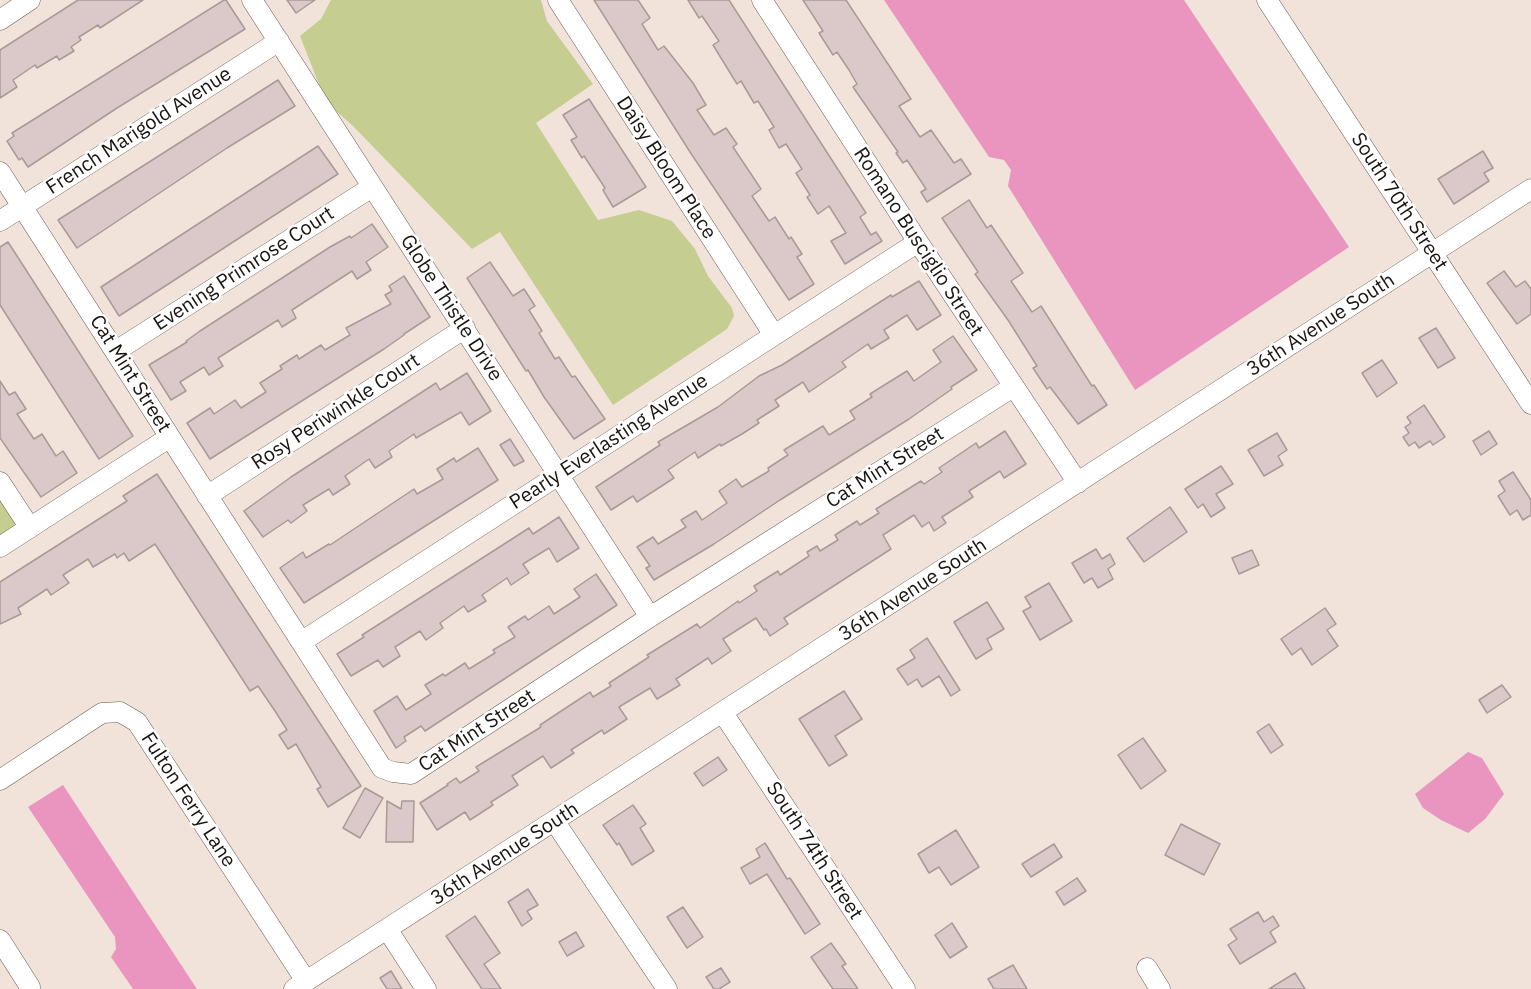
<!DOCTYPE html>
<style>
body{margin:0}
canvas{display:block;background:#f1e3da}
</style>
<canvas width="1531" height="989"></canvas>
<script>
const ctx = document.querySelector('canvas').getContext('2d');
ctx.lineJoin = 'round';
function paint(path, color) {
  ctx.fillStyle = color;
  ctx.fill(path, 'evenodd');
}
function shape(rows) {
  const path = new Path2D();
  for (const r of rows) {
    path.moveTo(r[0], r[1]);
    for (let i = 2; i < r.length; i += 2) path.lineTo(r[i], r[i + 1]);
  }
  return path;
}
function trace(path, color, width, dash) {
  ctx.strokeStyle = color;
  ctx.lineWidth = width;
  ctx.lineCap = dash ? 'butt' : 'round';
  ctx.setLineDash(dash || []);
  ctx.stroke(path);
}
function write(font, color, halo, rows, align = 'center') {
  ctx.font = font + ' "IBM Plex Sans",sans-serif';
  ctx.lineWidth = 5;
  ctx.setLineDash([]);
  ctx.textBaseline = 'middle';
  ctx.strokeStyle = halo;
  ctx.fillStyle = color;
  for (const [text, x, y, turn = 0] of rows) {
    ctx.save();
    ctx.translate(x, y);
    ctx.rotate((+turn || 0) * Math.PI / 180);
    ctx.textAlign = isNaN(turn) ? turn : align;
    if (halo) ctx.strokeText(text, 0, 0);
    ctx.fillText(text, 0, 0);
    ctx.restore();
  }
}
paint(shape([
 [331,0,541,0,547,21,593,84,536,123,598,220,639,210,672,221,695,249,708,276,732,308,734,316,727,329,613,405,500,232,472,249,353,126,326,102,300,36,321,19],
 [0,494,14,516,15,524,12,532,0,540]
]), '#c5cd91');
paint(shape([
 [884,0,1184,0,1349,247,1135,390,1008,186,1011,170,1004,160,989,157],
 [1468,752,1482,758,1504,794,1485,819,1468,833,1441,820,1423,808,1415,794],
 [63,785,197,989,133,989,111,957,116,949,115,937,28,807]
]), '#ea95bf');
const building = shape([
 [78,0,143,0,100,28,98,25,79,37,81,40,71,47,74,51,59,60,57,56,37,68,35,65,13,80,17,87,0,98,0,50,78,0],
 [224,0,226,0,245,29,117,108,28,167,22,158,19,160,7,141,14,136,12,133,224,0],
 [287,0,315,0,296,13,287,0],
 [594,0,638,0,650,18,642,24,658,50,664,46,693,83,706,105,697,110,714,135,726,128,737,144,733,147,761,189,752,196,769,221,775,217,789,239,791,237,802,254,797,257,814,284,789,300,690,152,594,0],
 [688,0,729,0,866,213,860,217,871,235,876,232,882,241,845,264,831,241,846,233,829,206,818,214,807,197,810,195,796,173,802,169,786,144,779,148,769,130,774,127,758,101,754,103,741,81,737,84,713,45,719,41,702,16,699,18,688,0],
 [803,0,846,0,911,99,899,106,920,137,931,130,954,163,961,159,971,174,927,202,921,192,926,189,907,160,903,163,896,153,898,152,853,87,857,84,849,70,837,52,833,55,819,33,823,31,803,0],
 [278,80,295,106,227,148,77,248,58,220,278,80],
 [589,99,646,187,613,207,603,190,605,188,584,156,582,158,571,140,577,137,563,115,589,99],
 [318,146,338,174,119,316,101,287,318,146],
 [1483,151,1493,168,1484,173,1489,181,1454,204,1438,179,1483,151],
 [969,200,987,228,991,225,1023,273,1011,281,1032,312,1041,306,1092,386,1094,385,1107,405,1078,424,1050,387,1047,389,1033,368,1037,366,1008,320,975,274,978,272,942,218,969,200],
 [372,224,388,247,366,262,371,270,357,279,352,271,292,310,296,318,282,327,278,320,218,358,223,366,209,375,204,367,180,382,186,391,171,400,149,365,187,342,186,341,200,331,330,247,350,236,351,238,372,224],
 [8,242,133,436,99,459,0,305,0,247,8,242],
 [490,262,513,296,524,289,535,306,529,310,542,331,539,333,555,359,559,357,572,377,575,376,605,419,574,439,544,397,528,370,526,371,467,278,490,262],
 [1504,271,1516,287,1525,281,1531,289,1531,314,1517,324,1487,283,1504,271],
 [404,276,430,317,404,334,404,335,384,349,210,459,187,423,210,408,214,414,235,400,241,408,266,392,260,383,282,369,280,366,297,355,299,359,321,345,325,350,350,335,346,328,391,304,385,295,392,291,389,286,404,276],
 [919,281,941,315,917,330,907,315,884,330,889,338,871,349,868,344,842,362,846,367,809,392,803,382,775,400,779,406,757,420,759,423,742,434,721,446,720,444,698,458,695,452,668,470,674,478,637,502,633,496,611,510,596,487,660,445,658,442,718,407,759,376,782,365,891,295,892,297,919,281],
 [1436,328,1455,358,1438,368,1419,338,1436,328],
 [953,336,977,370,951,387,952,389,909,419,780,500,714,544,654,580,646,568,650,566,637,547,653,537,658,544,686,527,681,520,696,511,702,520,727,503,719,491,736,479,742,487,769,471,768,468,788,455,784,450,823,426,829,435,855,419,850,411,872,397,870,394,886,384,907,371,914,381,941,362,933,350,953,336],
 [1382,360,1397,383,1377,397,1362,373,1382,360],
 [467,373,491,411,469,425,461,412,416,438,414,434,389,451,392,457,375,468,369,459,345,476,350,484,333,495,329,489,303,505,307,511,291,523,288,520,263,537,244,511,291,477,436,383,440,390,467,373],
 [0,381,9,395,15,392,26,409,17,414,34,439,42,434,56,456,63,451,77,473,41,497,0,438,0,381],
 [1424,405,1445,437,1433,445,1430,441,1419,448,1415,442,1409,446,1403,437,1409,433,1405,427,1411,423,1407,417,1424,405],
 [1005,431,1026,464,1004,478,1000,471,969,491,973,497,942,517,946,523,934,531,929,522,922,527,914,515,883,535,891,549,784,618,788,624,770,636,766,629,764,630,756,618,723,639,731,651,712,664,708,658,676,679,680,685,657,699,650,688,619,707,627,719,604,734,602,730,571,750,574,753,551,768,543,756,512,776,518,785,491,802,493,805,470,820,465,812,437,830,420,803,448,785,447,784,456,778,460,783,479,771,476,767,541,727,540,725,581,698,590,692,593,697,611,686,609,683,649,657,647,655,697,624,700,628,738,601,739,603,757,591,754,586,778,571,780,575,809,556,807,552,817,546,820,551,838,540,835,535,857,521,860,525,879,513,876,509,921,481,924,484,942,472,939,468,976,443,979,448,1005,431],
 [1489,431,1497,444,1481,455,1473,441,1489,431],
 [1277,433,1287,450,1278,456,1283,465,1264,476,1248,450,1277,433],
 [510,439,524,461,514,466,500,445,510,439],
 [478,448,498,480,304,603,280,568,303,552,306,558,329,544,330,545,414,489,417,494,443,479,437,469,454,458,456,462,478,448],
 [1221,466,1233,484,1216,494,1225,508,1211,517,1203,504,1198,508,1185,489,1221,466],
 [1513,472,1531,500,1531,515,1523,520,1517,510,1510,515,1498,496,1505,491,1499,481,1513,472],
 [157,474,361,786,328,807,317,789,321,787,296,744,288,749,279,735,287,730,275,711,258,686,250,691,155,544,129,561,124,553,117,558,115,554,93,567,88,559,63,575,69,583,51,595,47,589,18,608,21,614,0,624,0,582,127,501,123,496,157,474],
 [1170,507,1187,532,1144,562,1127,538,1170,507],
 [559,517,579,548,557,562,549,548,523,564,529,573,511,585,507,578,482,595,486,601,468,612,464,606,440,623,443,628,426,640,420,631,395,647,400,656,383,667,378,660,351,676,337,654,364,637,362,635,384,621,512,539,529,528,533,534,559,517],
 [1096,549,1102,559,1110,554,1115,564,1108,569,1113,579,1098,588,1092,578,1084,583,1072,563,1096,549],
 [1252,550,1259,565,1239,574,1232,558,1252,550],
 [596,574,617,605,425,731,421,726,404,737,406,741,396,748,374,711,397,696,406,710,431,694,425,685,443,674,445,676,465,663,469,669,495,653,493,650,515,637,508,627,525,616,528,620,549,606,554,614,580,597,574,589,596,574],
 [1049,583,1072,621,1040,640,1023,611,1031,607,1025,597,1049,583],
 [987,602,1004,629,987,639,992,649,976,659,954,622,987,602],
 [1325,608,1336,624,1327,630,1338,646,1312,665,1301,648,1292,655,1281,639,1325,608],
 [927,638,960,690,951,696,939,676,922,687,917,679,908,685,897,669,915,658,910,650,927,638],
 [1502,685,1511,697,1487,713,1479,700,1502,685],
 [844,691,862,719,835,736,847,755,829,766,799,719,844,691],
 [1269,724,1283,745,1271,753,1257,732,1269,724],
 [1143,738,1166,771,1141,789,1118,755,1143,738],
 [718,757,727,770,703,786,694,773,718,757],
 [365,788,383,798,360,838,343,828,365,788],
 [387,801,401,809,402,801,414,801,413,842,386,842,387,801],
 [633,805,646,824,640,828,654,851,632,865,619,843,617,845,603,825,633,805],
 [1181,824,1220,844,1204,875,1165,855,1181,824],
 [956,830,979,867,951,885,939,867,929,873,918,854,956,830],
 [765,843,787,879,790,878,820,924,805,934,767,874,750,884,741,868,760,857,756,849,765,843],
 [1054,844,1062,857,1031,877,1022,864,1054,844],
 [1077,878,1086,891,1064,905,1056,892,1077,878],
 [528,889,538,905,527,911,532,919,522,926,508,902,528,889],
 [683,907,703,937,687,948,667,917,683,907],
 [1258,912,1264,922,1273,916,1279,926,1270,932,1276,942,1240,964,1228,945,1237,939,1230,929,1258,912],
 [475,916,500,953,484,964,501,989,482,989,446,936,475,916],
 [952,923,967,947,950,958,935,935,952,923],
 [576,932,584,946,567,956,559,942,576,932],
 [831,943,846,964,842,966,858,989,833,989,811,957,831,943],
 [1013,965,1027,989,994,989,988,979,1013,965],
 [721,968,730,982,719,989,714,989,706,977,721,968],
 [391,971,402,989,387,989,380,978,391,971],
 [1295,973,1305,989,1269,989,1295,973]
]);
paint(building, '#dac9c8');
trace(building, '#a99998', 1.5);
const minor = shape([
 [252,0,650,617],
 [558,0,774,335],
 [762,0,918,242,1078,483],
 [1267,0,1531,404],
 [0,20,30,0],
 [0,172,382,768,393,772,411,774,650,617,1013,387],
 [0,221,279,41],
 [116,351,372,187],
 [0,482,30,528],
 [207,496,465,328],
 [0,547,170,437],
 [301,642,918,242],
 [723,713,905,989],
 [0,780,102,713,120,712,137,722,306,981],
 [555,822,667,989],
 [387,929,426,989],
 [0,940,30,987],
 [1147,968,1160,989],
 [294,989,1531,189]
]);
trace(minor, '#685c55', 21);
trace(minor, '#fff', 20);
write('20px', '#191411', '#fff', [
 ["French Marigold Avenue",139,131,-33],
 ["Daisy Bloom Place",666,168,57],
 ["South 70th Street",1399,202,57],
 ["Romano Busciglio Street",918,242,57],
 ["Evening Primrose Court",244,269,-33],
 ["Globe Thistle Drive",451,308,57],
 ["36th Avenue South",1321,325,-33],
 ["Cat Mint Street",130,374,58],
 ["Rosy Periwinkle Court",336,412,-33],
 ["Pearly Everlasting Avenue",609,442,-33],
 ["Cat Mint Street",885,468,-32],
 ["36th Avenue South",913,590,-33],
 ["Cat Mint Street",477,731,-33],
 ["Fulton Ferry Lane",188,800,57],
 ["South 74th Street",814,851,57],
 ["36th Avenue South",505,854,-33]
]);
</script>
